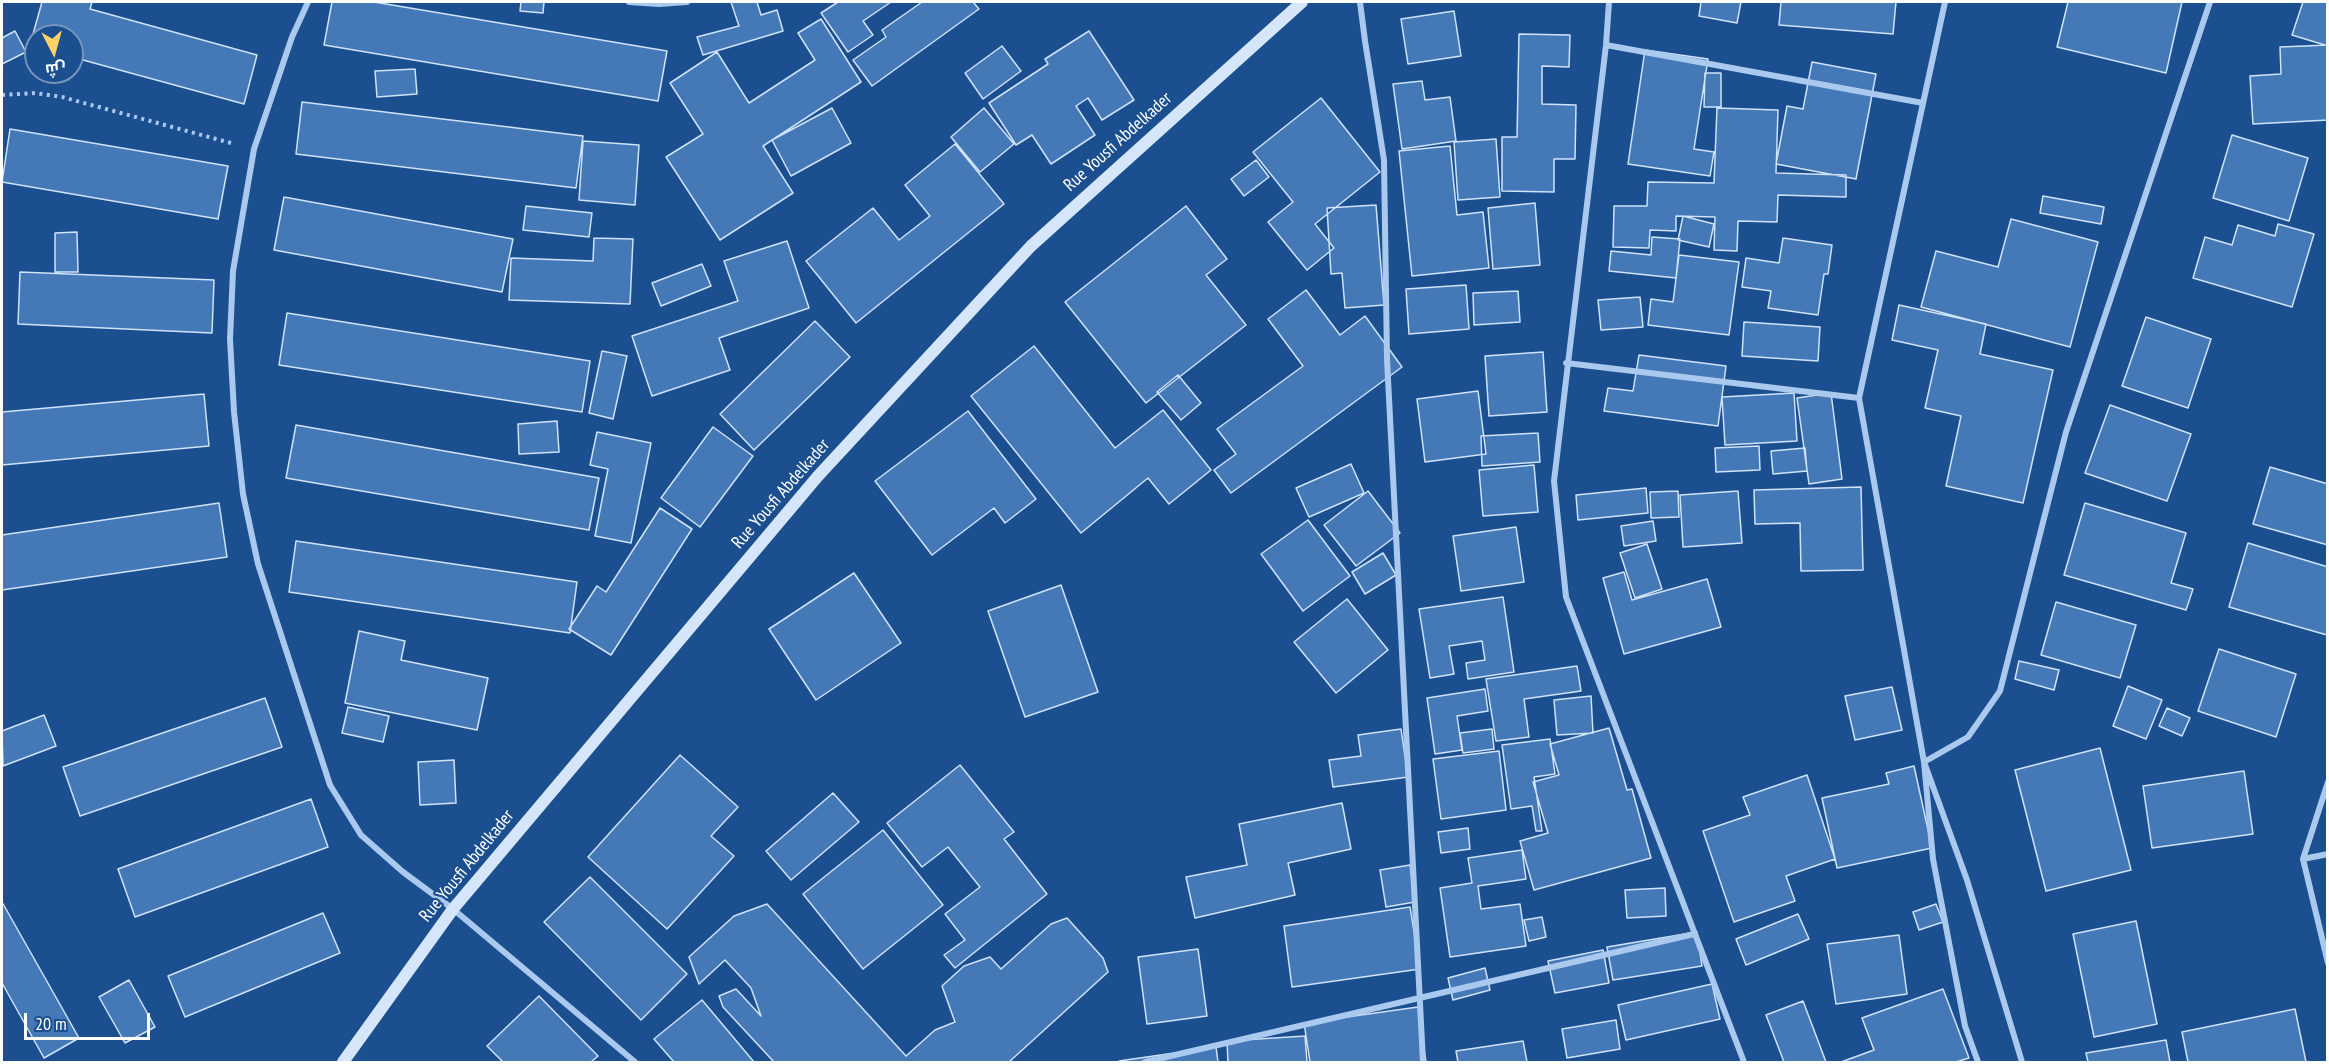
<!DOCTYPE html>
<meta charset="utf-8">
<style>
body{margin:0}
#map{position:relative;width:2329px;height:1064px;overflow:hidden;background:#1b4f8f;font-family:"PT Sans Narrow",Cairo,sans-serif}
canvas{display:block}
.frame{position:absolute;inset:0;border:3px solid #fff;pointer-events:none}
.north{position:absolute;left:24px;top:24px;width:60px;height:60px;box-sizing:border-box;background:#1b4f8f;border:2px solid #7695bc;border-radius:50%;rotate:174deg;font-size:16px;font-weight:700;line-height:24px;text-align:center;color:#fff}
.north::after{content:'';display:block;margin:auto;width:21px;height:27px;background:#ffd166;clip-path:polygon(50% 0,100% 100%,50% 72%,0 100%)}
.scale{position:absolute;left:24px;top:1013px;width:126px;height:27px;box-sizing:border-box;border:3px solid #fff;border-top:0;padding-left:8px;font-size:18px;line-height:21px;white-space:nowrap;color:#fff;-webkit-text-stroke:4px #1b4f8f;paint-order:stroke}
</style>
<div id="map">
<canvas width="2329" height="1064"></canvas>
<div class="frame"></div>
<div class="north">ش</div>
<div class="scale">20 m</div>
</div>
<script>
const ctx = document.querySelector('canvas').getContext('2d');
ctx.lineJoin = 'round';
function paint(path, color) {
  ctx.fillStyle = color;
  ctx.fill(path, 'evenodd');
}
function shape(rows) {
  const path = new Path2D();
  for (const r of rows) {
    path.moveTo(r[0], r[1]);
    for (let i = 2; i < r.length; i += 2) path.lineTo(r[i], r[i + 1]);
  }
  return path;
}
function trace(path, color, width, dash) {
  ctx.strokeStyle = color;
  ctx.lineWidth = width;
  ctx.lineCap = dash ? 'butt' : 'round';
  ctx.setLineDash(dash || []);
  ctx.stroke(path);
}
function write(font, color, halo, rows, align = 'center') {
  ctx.font = font + ' "PT Sans Narrow",sans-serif';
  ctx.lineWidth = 4.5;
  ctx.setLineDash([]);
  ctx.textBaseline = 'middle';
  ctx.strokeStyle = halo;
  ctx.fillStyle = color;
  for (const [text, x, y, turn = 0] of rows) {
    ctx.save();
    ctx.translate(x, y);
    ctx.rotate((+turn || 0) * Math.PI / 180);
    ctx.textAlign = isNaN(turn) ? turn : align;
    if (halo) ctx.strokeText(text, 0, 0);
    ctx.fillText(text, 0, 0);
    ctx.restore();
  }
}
const building = shape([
 [42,2,92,2,90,9,257,55,244,104,72,57,72,36,36,36,36,47,30,45,42,2],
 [332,2,374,2,667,51,658,101,324,45,332,2],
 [521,2,544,2,543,13,520,11,521,2],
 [731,2,757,2,761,15,777,10,783,31,703,55,697,37,739,26,731,2],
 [838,2,891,2,863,21,873,35,848,52,821,13,838,2],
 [922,2,973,2,979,9,872,86,853,60,886,37,882,30,922,2],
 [1701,2,1741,2,1737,23,1699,16,1701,2],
 [1781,2,1896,2,1893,34,1779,25,1781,2],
 [2068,2,2182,2,2166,73,2057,47,2068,2],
 [2303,2,2328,2,2328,46,2292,35,2303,2],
 [1454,11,1461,56,1408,64,1401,19,1454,11],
 [821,19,861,82,763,146,793,193,720,240,666,157,703,134,670,83,717,52,749,103,815,60,798,33,821,19],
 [15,31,26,52,2,64,2,38,15,31],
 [1089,31,1134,100,1102,120,1088,98,1076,106,1095,135,1051,164,1032,135,1016,145,989,103,1048,64,1045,59,1089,31],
 [1519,34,1570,35,1569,67,1542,66,1542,104,1576,105,1575,159,1554,159,1554,192,1502,191,1502,137,1517,137,1519,34],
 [2328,45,2328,120,2253,124,2250,76,2281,74,2280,47,2328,45],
 [1002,46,1021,71,983,99,965,73,1002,46],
 [1645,50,1708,59,1694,149,1714,152,1710,176,1628,164,1645,50],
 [1812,62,1876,74,1856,179,1776,164,1787,106,1803,109,1812,62],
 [415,69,417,94,377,97,375,71,415,69],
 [1705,73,1721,73,1721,107,1704,107,1705,73],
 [1422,81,1425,100,1450,97,1456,141,1402,149,1393,84,1422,81],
 [1321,98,1380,172,1315,224,1334,248,1307,270,1268,222,1293,202,1253,152,1321,98],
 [302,102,583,136,576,188,296,154,302,102],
 [832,108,851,143,791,176,772,140,832,108],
 [984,108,1014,144,980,172,951,137,984,108],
 [1717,108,1778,110,1776,173,1846,175,1846,197,1778,195,1777,222,1738,221,1737,251,1714,250,1715,217,1676,216,1676,231,1650,230,1649,248,1613,247,1614,206,1647,206,1648,182,1714,183,1717,108],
 [10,129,228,166,218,219,2,182,10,129],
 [2232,135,2308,158,2289,221,2213,198,2232,135],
 [1496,139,1500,197,1458,200,1454,142,1496,139],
 [583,141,639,145,635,205,579,200,583,141],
 [955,144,1004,204,856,323,806,261,873,208,899,240,930,216,905,185,955,144],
 [1450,146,1457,215,1483,212,1489,268,1412,276,1399,151,1450,146],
 [1256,160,1269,177,1244,196,1231,179,1256,160],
 [2043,196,2104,207,2101,224,2040,213,2043,196],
 [284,197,513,239,502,292,274,250,284,197],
 [1535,203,1540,265,1493,269,1488,208,1535,203],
 [1376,205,1384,305,1345,308,1342,273,1331,274,1327,208,1376,205],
 [526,206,592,213,589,237,523,230,526,206],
 [1186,206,1227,259,1206,275,1246,325,1146,403,1065,302,1186,206],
 [1683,216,1714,224,1709,247,1678,240,1683,216],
 [2011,219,2098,242,2070,347,1921,307,1936,251,1998,267,2011,219],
 [2278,224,2314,234,2292,307,2193,278,2205,237,2232,245,2238,225,2275,236,2278,224],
 [77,232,78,272,55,272,55,233,77,232],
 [1652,237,1680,239,1676,278,1609,271,1611,251,1651,255,1652,237],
 [594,238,633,239,630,304,509,300,511,258,593,261,594,238],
 [1783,238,1832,245,1828,274,1824,274,1818,315,1768,308,1771,291,1742,287,1746,258,1779,263,1783,238],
 [787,241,809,308,719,338,730,370,652,396,632,336,738,301,724,261,787,241],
 [1679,255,1739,262,1729,335,1648,325,1651,299,1673,302,1679,255],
 [702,264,711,286,661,306,652,283,702,264],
 [20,272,214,280,212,333,18,324,20,272],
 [1466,285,1469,329,1409,334,1406,289,1466,285],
 [1306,290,1340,335,1365,316,1402,367,1231,493,1214,470,1236,454,1217,429,1303,366,1268,319,1306,290],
 [1518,291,1520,322,1474,325,1473,293,1518,291],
 [1640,297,1643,327,1601,330,1598,300,1640,297],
 [1899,305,1986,324,1980,354,2053,370,2023,503,1946,486,1961,416,1925,408,1938,350,1892,340,1899,305],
 [287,313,590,361,582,412,279,365,287,313],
 [2146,317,2211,339,2188,408,2122,386,2146,317],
 [815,321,850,357,754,450,720,414,815,321],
 [1744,322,1820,327,1818,361,1742,356,1744,322],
 [1034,346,1115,448,1163,410,1211,470,1169,504,1148,478,1081,533,971,396,1034,346],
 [602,351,627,356,613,419,589,413,602,351],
 [1543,352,1547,412,1489,416,1485,356,1543,352],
 [1639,355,1726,366,1718,426,1604,411,1608,388,1633,391,1639,355],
 [1178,375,1201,403,1181,420,1157,392,1178,375],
 [1478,391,1486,454,1425,462,1417,399,1478,391],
 [1794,393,1797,441,1725,445,1722,397,1794,393],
 [1831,393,1842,479,1809,484,1797,398,1831,393],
 [204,394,209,446,2,465,2,412,204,394],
 [2110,405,2191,434,2167,501,2085,473,2110,405],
 [968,411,1036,499,1005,523,994,508,932,555,875,481,968,411],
 [557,421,559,452,519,454,518,424,557,421],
 [296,425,599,478,589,530,286,478,296,425],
 [713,427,753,456,700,527,661,498,713,427],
 [597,432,651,443,631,543,595,536,608,469,590,465,597,432],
 [1538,433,1540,462,1482,466,1481,436,1538,433],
 [1759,446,1760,470,1716,472,1715,448,1759,446],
 [1805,448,1807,471,1773,474,1771,451,1805,448],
 [1351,464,1364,493,1309,517,1296,488,1351,464],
 [1534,465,1538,512,1483,516,1479,470,1534,465],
 [2270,467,2328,484,2328,545,2253,524,2270,467],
 [1861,487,1863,570,1801,571,1800,523,1755,524,1754,490,1861,487],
 [1646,488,1648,513,1578,520,1576,495,1646,488],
 [1368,491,1400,533,1356,566,1324,525,1368,491],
 [1678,491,1679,517,1651,518,1650,492,1678,491],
 [1738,491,1742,543,1683,547,1680,495,1738,491],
 [219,503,227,557,2,590,2,535,219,503],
 [2085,503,2186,533,2171,583,2193,589,2186,610,2064,575,2085,503],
 [660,508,692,529,611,655,569,629,597,586,606,592,660,508],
 [1308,520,1350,576,1303,611,1261,554,1308,520],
 [1653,521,1656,541,1624,546,1621,526,1653,521],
 [1516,527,1524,582,1461,591,1453,536,1516,527],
 [296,541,577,582,570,633,289,592,296,541],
 [2248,543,2328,567,2327,635,2229,607,2248,543],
 [1647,544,1662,589,1635,598,1620,553,1647,544],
 [1383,553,1396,575,1365,594,1352,572,1383,553],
 [1624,572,1632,600,1707,579,1721,627,1624,654,1603,578,1624,572],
 [854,573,901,643,816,700,769,629,854,573],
 [1061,585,1098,692,1025,717,988,611,1061,585],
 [1503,597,1514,672,1468,679,1466,663,1485,660,1482,641,1449,646,1454,674,1430,678,1419,609,1503,597],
 [1347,599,1388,650,1336,693,1294,642,1347,599],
 [2056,602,2136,625,2120,678,2041,655,2056,602],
 [359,631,405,641,401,660,488,678,477,730,345,703,359,631],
 [2219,649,2296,674,2276,737,2198,711,2219,649],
 [2019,661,2059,670,2054,690,2015,679,2019,661],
 [1577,666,1581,691,1524,699,1529,737,1496,741,1486,679,1577,666],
 [2128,686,2162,700,2146,739,2113,726,2128,686],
 [1892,687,1902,730,1855,740,1845,696,1892,687],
 [1485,689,1488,711,1457,716,1462,750,1435,754,1427,698,1485,689],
 [1591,696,1593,733,1557,735,1554,700,1591,696],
 [265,698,282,747,80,816,63,767,265,698],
 [348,707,389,716,383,742,342,733,348,707],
 [2167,708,2190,718,2182,736,2159,726,2167,708],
 [44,715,56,746,3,766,2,731,44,715],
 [1609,728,1627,790,1632,789,1651,858,1534,890,1520,841,1548,833,1533,782,1559,775,1550,744,1609,728],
 [1401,729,1408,777,1333,787,1329,760,1361,756,1358,735,1401,729],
 [1492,729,1494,749,1463,753,1460,733,1492,729],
 [1550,739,1555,774,1534,777,1542,831,1536,831,1532,806,1511,809,1502,745,1550,739],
 [2100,748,2131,870,2046,891,2015,770,2100,748],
 [1499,751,1506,810,1441,819,1433,759,1499,751],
 [680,755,738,807,711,836,734,856,667,929,588,857,680,755],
 [454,760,456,803,420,805,418,762,454,760],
 [960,765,1014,832,1004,839,1047,894,955,968,944,955,965,940,945,914,980,887,948,847,922,867,887,823,960,765],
 [1914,766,1932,848,1837,868,1822,798,1889,784,1886,773,1914,766],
 [2244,771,2253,834,2152,848,2143,786,2244,771],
 [1807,775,1835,859,1786,876,1795,901,1734,922,1703,831,1750,815,1743,797,1807,775],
 [833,793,859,822,791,880,766,851,833,793],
 [311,799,328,847,135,917,118,869,311,799],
 [1342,803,1351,849,1288,863,1295,895,1195,918,1186,877,1247,865,1239,824,1342,803],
 [1468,828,1470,849,1441,853,1438,832,1468,828],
 [883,830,943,905,863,969,803,894,883,830],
 [1522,850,1526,879,1478,886,1481,909,1520,904,1526,946,1450,957,1440,888,1472,883,1468,858,1522,850],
 [1410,865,1415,902,1386,907,1380,870,1410,865],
 [590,877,687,974,641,1020,544,922,590,877],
 [1665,888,1666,916,1627,918,1625,890,1665,888],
 [2,902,79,1038,44,1058,2,983,2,902],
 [767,904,906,1056,935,1030,955,1022,942,986,964,966,990,957,1001,969,1051,924,1067,918,1103,958,1108,972,1009,1062,774,1062,723,1007,719,996,736,989,761,1016,751,988,725,960,699,984,689,957,734,916,767,904],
 [1936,904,1943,922,1919,930,1913,912,1936,904],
 [1410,907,1420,969,1292,987,1284,926,1410,907],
 [323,913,340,953,185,1017,168,976,323,913],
 [1798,914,1809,939,1746,965,1736,939,1798,914],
 [1542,917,1546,937,1529,941,1524,920,1542,917],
 [2136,921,2157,1024,2094,1037,2073,934,2136,921],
 [1697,932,1702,966,1613,980,1607,947,1697,932],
 [1899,935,1907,994,1836,1004,1827,944,1899,935],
 [1198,949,1207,1016,1147,1024,1138,957,1198,949],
 [1603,950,1609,983,1555,993,1548,961,1603,950],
 [1485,968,1490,990,1453,1000,1448,978,1485,968],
 [129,980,155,1027,125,1043,99,997,129,980],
 [1712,984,1720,1019,1626,1040,1618,1005,1712,984],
 [1943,989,1969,1058,1956,1062,1841,1062,1874,1050,1862,1018,1943,989],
 [539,996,598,1056,591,1062,503,1062,487,1046,539,996],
 [702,1000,754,1062,674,1062,654,1039,702,1000],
 [1803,1001,1826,1062,1784,1062,1766,1015,1803,1001],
 [1418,1007,1426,1062,1310,1062,1304,1023,1418,1007],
 [2295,1009,2306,1062,2188,1062,2182,1032,2295,1009],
 [1616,1020,1620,1049,1567,1058,1562,1029,1616,1020],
 [1305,1036,1307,1062,1228,1062,1227,1041,1305,1036],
 [2166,1040,2170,1062,2088,1062,2086,1053,2166,1040],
 [1523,1041,1527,1062,1458,1062,1456,1051,1523,1041],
 [1216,1047,1218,1062,1119,1062,1119,1061,1216,1047]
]);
paint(building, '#4478b7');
trace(building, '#cfe3fa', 1.5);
trace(shape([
 [2,95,35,93,62,97,231,143]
]), '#a9c9ee', 4, [3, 4.5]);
trace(shape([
 [308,2,292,37,254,149,233,271,230,339,234,412,243,494,258,564,330,785,361,835,403,872,453,909,635,1062],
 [629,2,659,4,687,2],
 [1360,2,1365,41,1384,160,1387,359,1423,1062],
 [1609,2,1606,45,1554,481,1566,597,1744,1062],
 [1945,2,1859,398,1924,762,1933,859,1965,1026,1978,1062],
 [1606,45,1923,103],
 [1566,363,1859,398],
 [2328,782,2303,859,2328,963],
 [2303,859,2328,854],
 [1145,1062,1694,934],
 [2022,1062,1967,880,1924,762,1968,737,2000,691,2066,432,2210,2]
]), '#a9c9ee', 6);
trace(shape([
 [343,1062,453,909,818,476,1031,246,1302,2]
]), '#d6e6fa', 12);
write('18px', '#fff', '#1b4f8f', [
 ["Rue Yousfi Abdelkader",1118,142,-42],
 ["Rue Yousfi Abdelkader",781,494,-49],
 ["Rue Yousfi Abdelkader",467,866,-51]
]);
</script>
